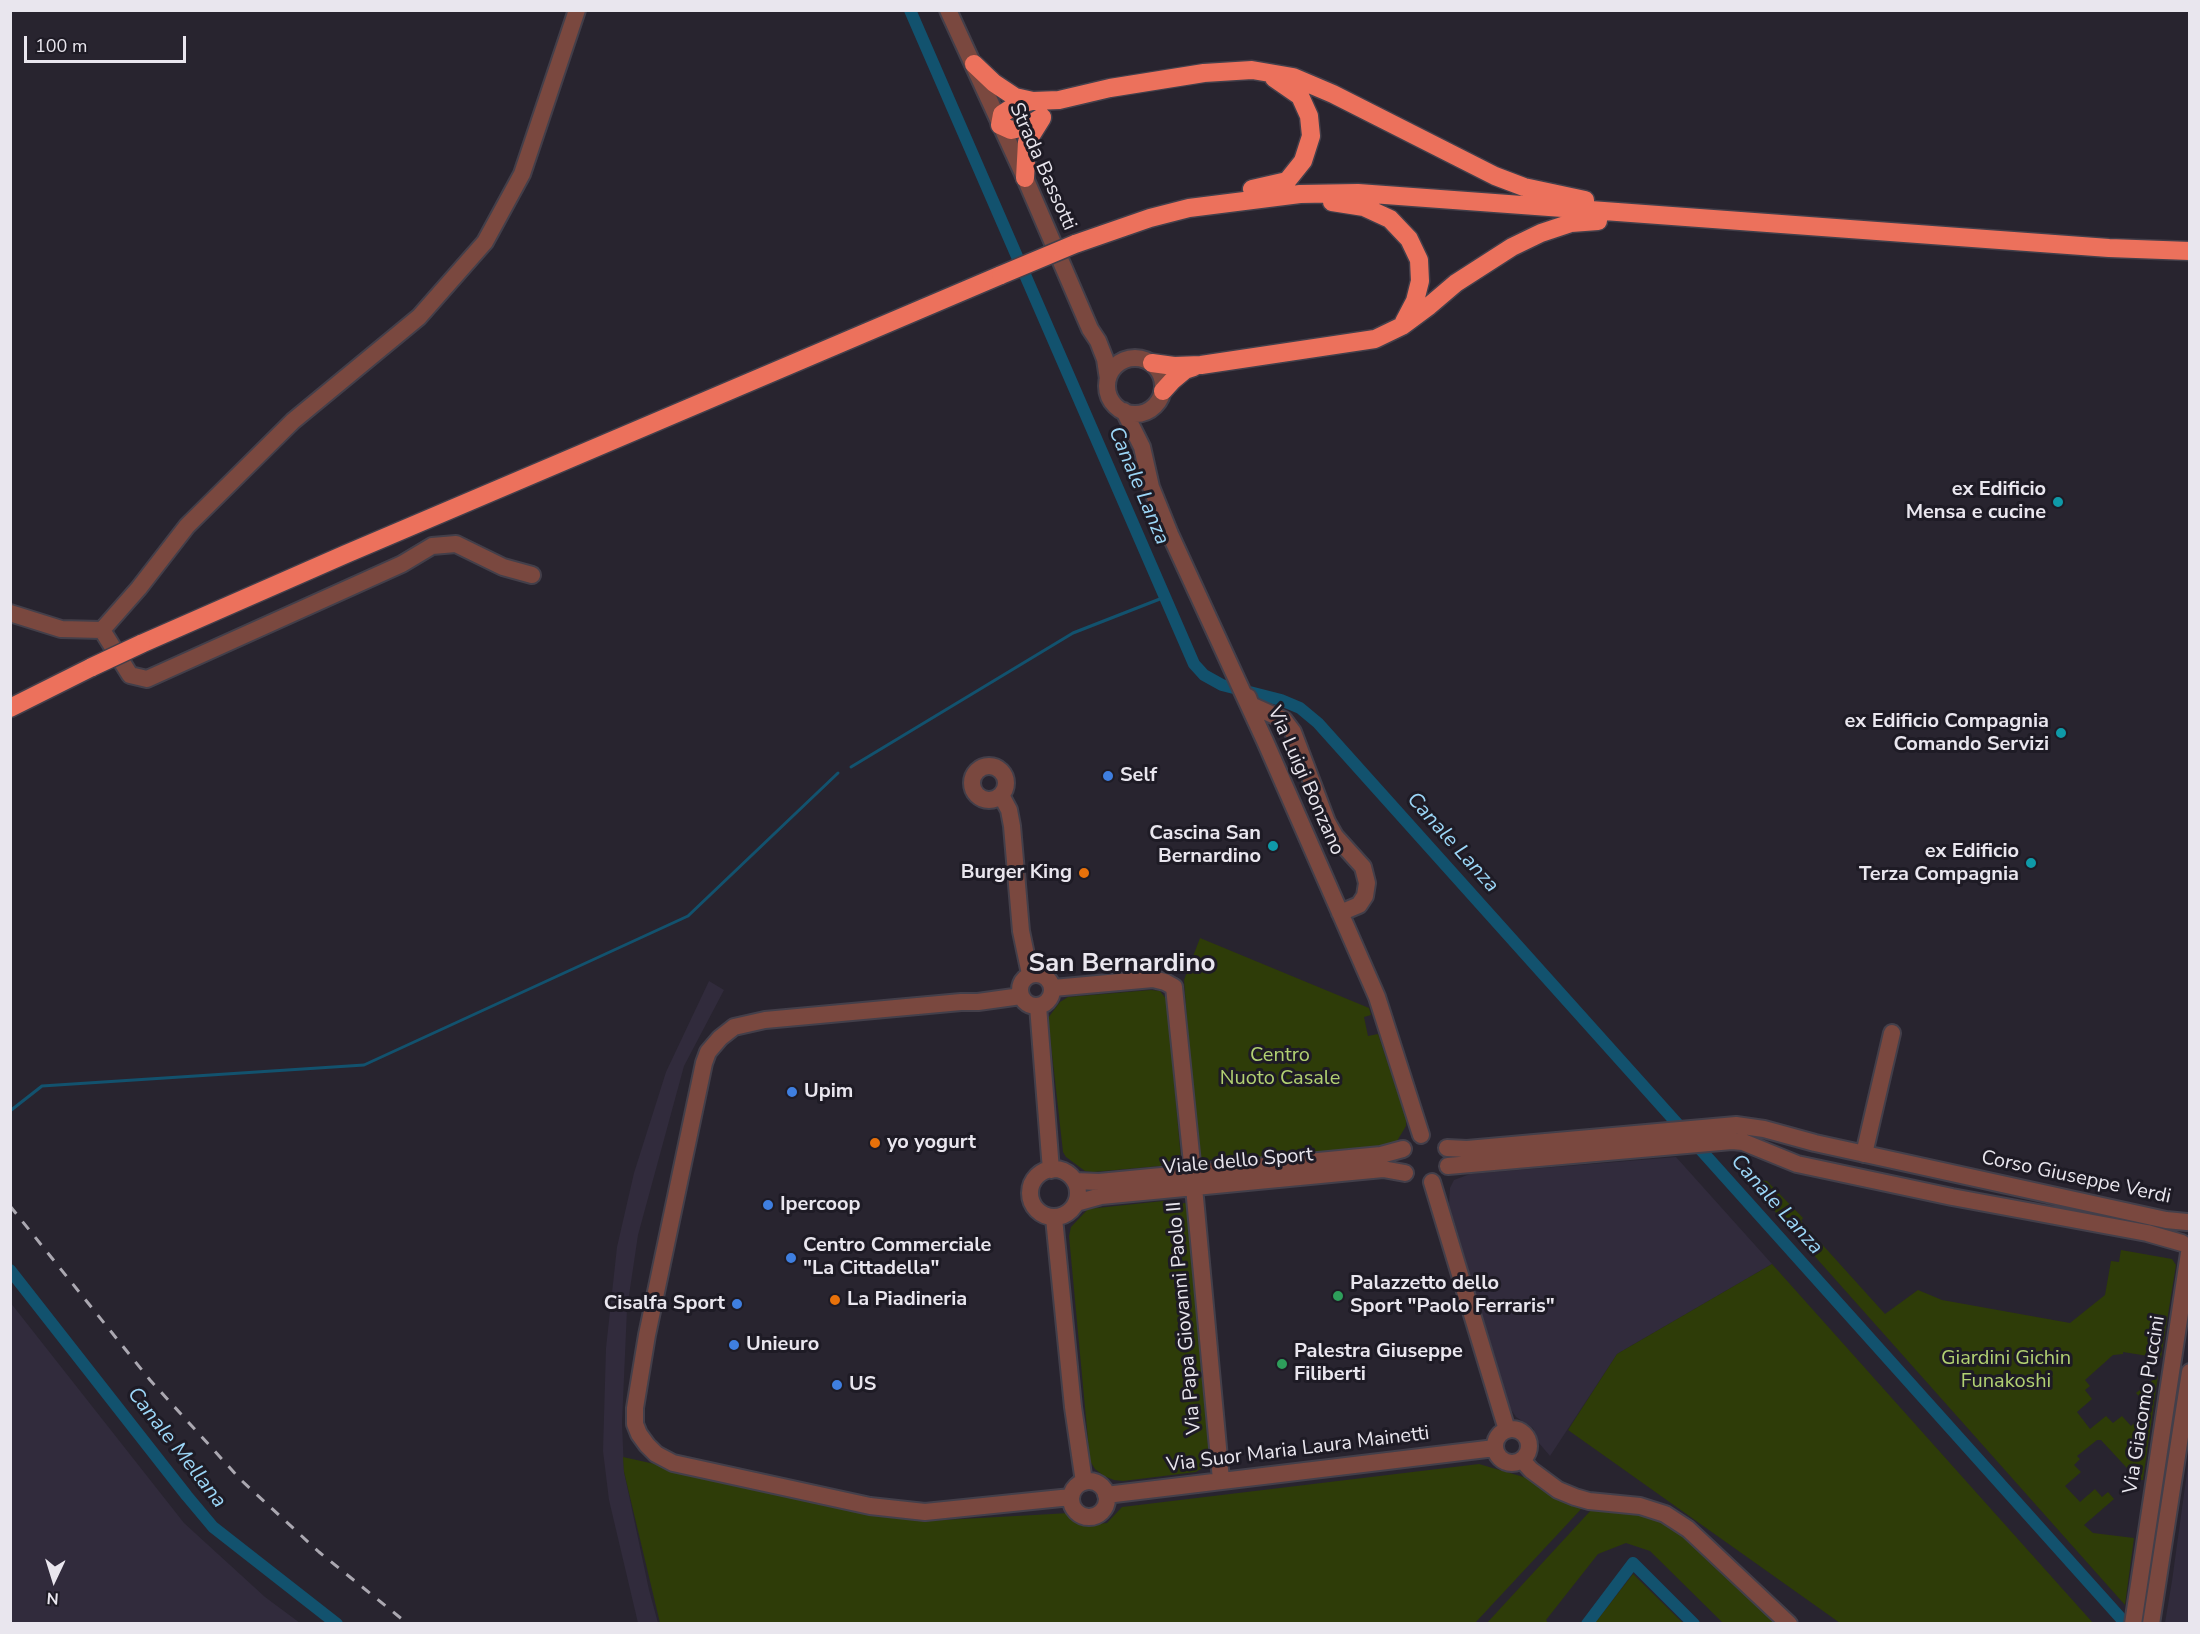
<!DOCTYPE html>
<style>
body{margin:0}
#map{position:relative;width:2200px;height:1634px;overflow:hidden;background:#28242f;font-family:"Nunito Sans",sans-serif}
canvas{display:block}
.frame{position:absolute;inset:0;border:12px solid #e9e6ee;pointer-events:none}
.north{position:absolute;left:24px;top:1550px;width:60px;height:60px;-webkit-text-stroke:4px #1e1b25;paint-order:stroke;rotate:184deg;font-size:16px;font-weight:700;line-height:24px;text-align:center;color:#e9e6ee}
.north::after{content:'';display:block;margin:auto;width:21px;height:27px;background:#e9e6ee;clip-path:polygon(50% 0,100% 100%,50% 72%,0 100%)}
.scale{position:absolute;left:24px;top:36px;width:162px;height:27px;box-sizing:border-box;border:3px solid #e9e6ee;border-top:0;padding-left:8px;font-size:18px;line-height:21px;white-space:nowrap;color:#e9e6ee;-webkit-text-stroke:4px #1e1b25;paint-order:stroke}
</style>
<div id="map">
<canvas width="2200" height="1634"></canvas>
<div class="frame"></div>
<div class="north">N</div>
<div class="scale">100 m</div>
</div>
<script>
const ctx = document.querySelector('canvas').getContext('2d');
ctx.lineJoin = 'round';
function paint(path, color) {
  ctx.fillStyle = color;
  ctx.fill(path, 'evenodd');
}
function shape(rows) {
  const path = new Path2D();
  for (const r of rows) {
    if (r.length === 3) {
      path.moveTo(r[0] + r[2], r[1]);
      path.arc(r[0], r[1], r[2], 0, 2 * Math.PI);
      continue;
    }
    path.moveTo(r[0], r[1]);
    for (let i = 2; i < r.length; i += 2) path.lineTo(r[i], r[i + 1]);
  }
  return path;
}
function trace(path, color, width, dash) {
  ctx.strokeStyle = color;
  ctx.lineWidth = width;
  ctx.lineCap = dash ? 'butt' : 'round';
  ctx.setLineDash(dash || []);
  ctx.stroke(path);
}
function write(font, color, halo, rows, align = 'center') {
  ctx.font = font + ' "Nunito Sans",sans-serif';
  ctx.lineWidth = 6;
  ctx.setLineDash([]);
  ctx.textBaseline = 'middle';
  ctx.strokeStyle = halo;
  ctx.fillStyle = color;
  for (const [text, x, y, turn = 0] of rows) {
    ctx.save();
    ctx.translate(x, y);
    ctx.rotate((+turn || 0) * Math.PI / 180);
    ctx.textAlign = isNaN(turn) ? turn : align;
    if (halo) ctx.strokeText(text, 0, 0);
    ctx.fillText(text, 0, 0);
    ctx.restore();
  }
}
paint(shape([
 [709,981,724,990,684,1066,638,1235,627,1309,622,1423,624,1472,649,1590,658,1623,638,1623,609,1500,603,1451,606,1348,617,1247,634,1173,666,1072],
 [1676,1157,1772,1264,1617,1354,1550,1456,1538,1442,1533,1428,1516,1417,1510,1408,1449,1204,1450,1188,1454,1180,1470,1174],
 [10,1302,184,1523,265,1597,300,1623,11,1623],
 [2188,1465,2189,1623,2165,1623,2172,1581]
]), '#312b3c');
paint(shape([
 [1200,938,1369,1008,1371,1015,1364,1017,1368,1036,1378,1034,1406,1118,1406,1126,1397,1141,1391,1146,1220,1163,1219,1159,1198,1161,1184,980],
 [1151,990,1160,991,1167,1000,1181,1160,1172,1160,1160,1166,1093,1172,1085,1171,1066,1157,1063,1152,1048,1018,1060,1002,1068,997],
 [1746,1179,1767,1181,1803,1218,1801,1221,1885,1314,1918,1290,1942,1300,2070,1323,2105,1295,2111,1261,2119,1262,2121,1250,2172,1259,2176,1265,2161,1358,2123,1352,2123,1354,2113,1355,2085,1380,2090,1386,2085,1390,2092,1399,2077,1412,2090,1429,2106,1416,2113,1423,2122,1416,2131,1426,2150,1409,2136,1393,2158,1376,2143,1480,2138,1480,2101,1440,2097,1440,2077,1456,2080,1459,2074,1465,2081,1472,2065,1486,2080,1502,2095,1489,2102,1497,2108,1492,2114,1499,2084,1525,2093,1533,2134,1538,2125,1605],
 [1163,1201,1174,1204,1186,1203,1209,1456,1202,1468,1196,1472,1123,1481,1114,1480,1104,1476,1095,1469,1090,1461,1069,1236,1071,1227,1088,1209],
 [1772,1264,1991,1509,2093,1623,1840,1623,1568,1430,1617,1354],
 [623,1457,868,1511,926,1521,1070,1513,1078,1524,1089,1525,1107,1523,1122,1507,1479,1464,1527,1478,1558,1497,1583,1507,1475,1623,660,1623,624,1472],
 [1593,1508,1638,1513,1662,1522,1684,1535,1780,1623,1723,1623,1650,1551,1626,1543,1598,1554,1546,1620,1548,1623,1486,1624],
 [1633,1574,1683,1623,1595,1623]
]), '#2e3c08');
trace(shape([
 [851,767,1073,633,1165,597],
 [10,1111,42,1086,364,1065,688,916,838,773]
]), '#12526e', 3);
trace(shape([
 [910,10,1194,664,1204,675,1222,685,1281,700,1300,708,1318,723,2126,1624],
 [10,1270,187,1496,213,1527,337,1624],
 [1587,1624,1633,1563,1694,1624]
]), '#12526e', 12);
const minor = shape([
 [948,10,1025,178,1090,329,1098,341,1105,359,1108,379],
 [1135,386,28],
 [1124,411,1142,447,1151,487,1170,534,1265,741,1377,997,1421,1135],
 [10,613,61,629,102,630,139,588,187,526,293,421,419,317,485,242,522,174,577,10],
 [102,630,130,675,147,679,402,564,432,546,456,544,503,567,532,575],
 [1248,697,1251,705,1284,720,1293,732,1327,822,1335,836,1363,867,1367,883,1365,896,1359,905,1340,913],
 [989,783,17],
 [1001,795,1009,810,1012,826,1021,931,1030,974],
 [1036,990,16],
 [1053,988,1153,979,1165,982,1174,987,1193,1173],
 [1021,996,978,1002,961,1002,765,1020,734,1027,720,1038,708,1052,704,1063,647,1335,635,1408,635,1424,639,1434,647,1445,656,1454,673,1463,870,1506,925,1512,1071,1497],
 [1038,1006,1051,1170],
 [1447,1148,1467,1149,1736,1125,1764,1129,1815,1143,2166,1220,2187,1222],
 [1864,1154,1892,1033],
 [1448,1166,1732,1141,1743,1142,1797,1164,1952,1197,2147,1233,2182,1243],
 [1054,1193,24],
 [1075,1181,1099,1182,1381,1155,1403,1149],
 [1432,1182,1507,1430],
 [1194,1187,1221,1480],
 [1076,1203,1101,1196,1383,1169,1405,1173],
 [1054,1218,1073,1407,1084,1482],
 [1512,1446,17],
 [1522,1460,1531,1470,1558,1490,1575,1497,1589,1501,1640,1506,1665,1514,1688,1529,1789,1624],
 [1089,1499,18],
 [1106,1495,1495,1448],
 [2133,1624,2189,1253],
 [2151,1624,2190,1372]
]);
const highway = shape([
 [974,64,994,83,1015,97,1033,101,1059,100,1110,88,1204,73,1252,70,1293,77,1333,94,1495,176,1524,187,1585,200],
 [1032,101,1016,105,1002,114,1000,125,1011,130,1026,127,1042,117],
 [1025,178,1027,142,1042,118],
 [1252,189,1287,181,1303,161,1311,136,1309,116,1300,96,1274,78],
 [1332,202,1364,207,1390,219,1409,239,1419,260,1420,281,1415,301,1404,322],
 [1075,244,1150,218,1189,208,1300,194,1358,193,2109,248,2190,251],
 [1152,363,1174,366,1201,365,1375,339,1402,326,1429,306,1456,283,1512,247,1541,233,1571,223,1598,221],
 [1163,391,1173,380,1185,370,1194,367],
 [141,644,346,554,1001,275],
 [10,708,92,667]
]);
trace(minor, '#433f4a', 20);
trace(highway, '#433f4a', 21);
trace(minor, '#7a483f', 16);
trace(highway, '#ec715c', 18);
trace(shape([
 [10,1206,150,1380,241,1480,319,1552,408,1624]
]), '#aba8b1', 3, [10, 10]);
const highwayBridge = shape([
 [1001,275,1075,244],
 [92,667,141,644]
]);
trace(highwayBridge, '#433f4a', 21, []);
trace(highwayBridge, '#ec715c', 18);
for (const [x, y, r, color] of [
 [2058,502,6,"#0f9aa8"],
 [2061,733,6,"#0f9aa8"],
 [1108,776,6,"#3f7fe0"],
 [1273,846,6,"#0f9aa8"],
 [2031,863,6,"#0f9aa8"],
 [1084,873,6,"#e8710a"],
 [792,1092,6,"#3f7fe0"],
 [875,1143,6,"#e8710a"],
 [768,1205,6,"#3f7fe0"],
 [791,1258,6,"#3f7fe0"],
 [1338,1296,6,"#2e9e5b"],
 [835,1300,6,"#e8710a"],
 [737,1304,6,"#3f7fe0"],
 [734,1345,6,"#3f7fe0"],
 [1282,1364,6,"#2e9e5b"],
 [837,1385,6,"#3f7fe0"]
]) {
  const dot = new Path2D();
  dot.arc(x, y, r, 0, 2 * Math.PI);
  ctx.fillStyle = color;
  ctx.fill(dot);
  trace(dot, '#1e1b25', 2);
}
write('20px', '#e9e6ee', '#1e1b25', [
 ["Strada Bassotti",1042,167,66],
 ["Via Luigi Bonzano",1305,781,66],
 ["Viale dello Sport",1238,1162,-5],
 ["Corso Giuseppe Verdi",2076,1178,12],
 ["Via Papa Giovanni Paolo II",1185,1318,-95],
 ["Via Giacomo Puccini",2145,1405,-81],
 ["Via Suor Maria Laura Mainetti",1298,1450,-7]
]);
write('bold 20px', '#e9e6ee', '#1e1b25', [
 ["ex Edificio",2046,490,"right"],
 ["Mensa e cucine",2046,513,"right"],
 ["ex Edificio Compagnia",2049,722,"right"],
 ["Comando Servizi",2049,745,"right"],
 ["Self",1120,776],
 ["Cascina San",1261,834,"right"],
 ["Bernardino",1261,857,"right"],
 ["ex Edificio",2019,852,"right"],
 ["Terza Compagnia",2019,875,"right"],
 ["Burger King",1072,873,"right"],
 ["Upim",804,1092],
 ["yo yogurt",887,1143],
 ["Ipercoop",780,1205],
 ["Centro Commerciale",803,1246],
 ["\"La Cittadella\"",803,1269],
 ["Palazzetto dello",1350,1284],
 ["Sport \"Paolo Ferraris\"",1350,1307],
 ["La Piadineria",847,1300],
 ["Cisalfa Sport",725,1304,"right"],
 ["Unieuro",746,1345],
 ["Palestra Giuseppe",1294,1352],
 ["Filiberti",1294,1375],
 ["US",849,1385]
], 'left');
write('20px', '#b2d172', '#1e1b25', [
 ["Centro",1280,1056],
 ["Nuoto Casale",1280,1079],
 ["Giardini Gichin",2006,1359],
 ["Funakoshi",2006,1382]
]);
write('italic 21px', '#9cd7f8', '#1e1b25', [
 ["Canale Lanza",1138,486,67],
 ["Canale Lanza",1452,843,48],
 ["Canale Lanza",1776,1205,48],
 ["Canale Mellana",176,1448,52]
]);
write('bold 26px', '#e9e6ee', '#1e1b25', [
 ["San Bernardino",1122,965]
]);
</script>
